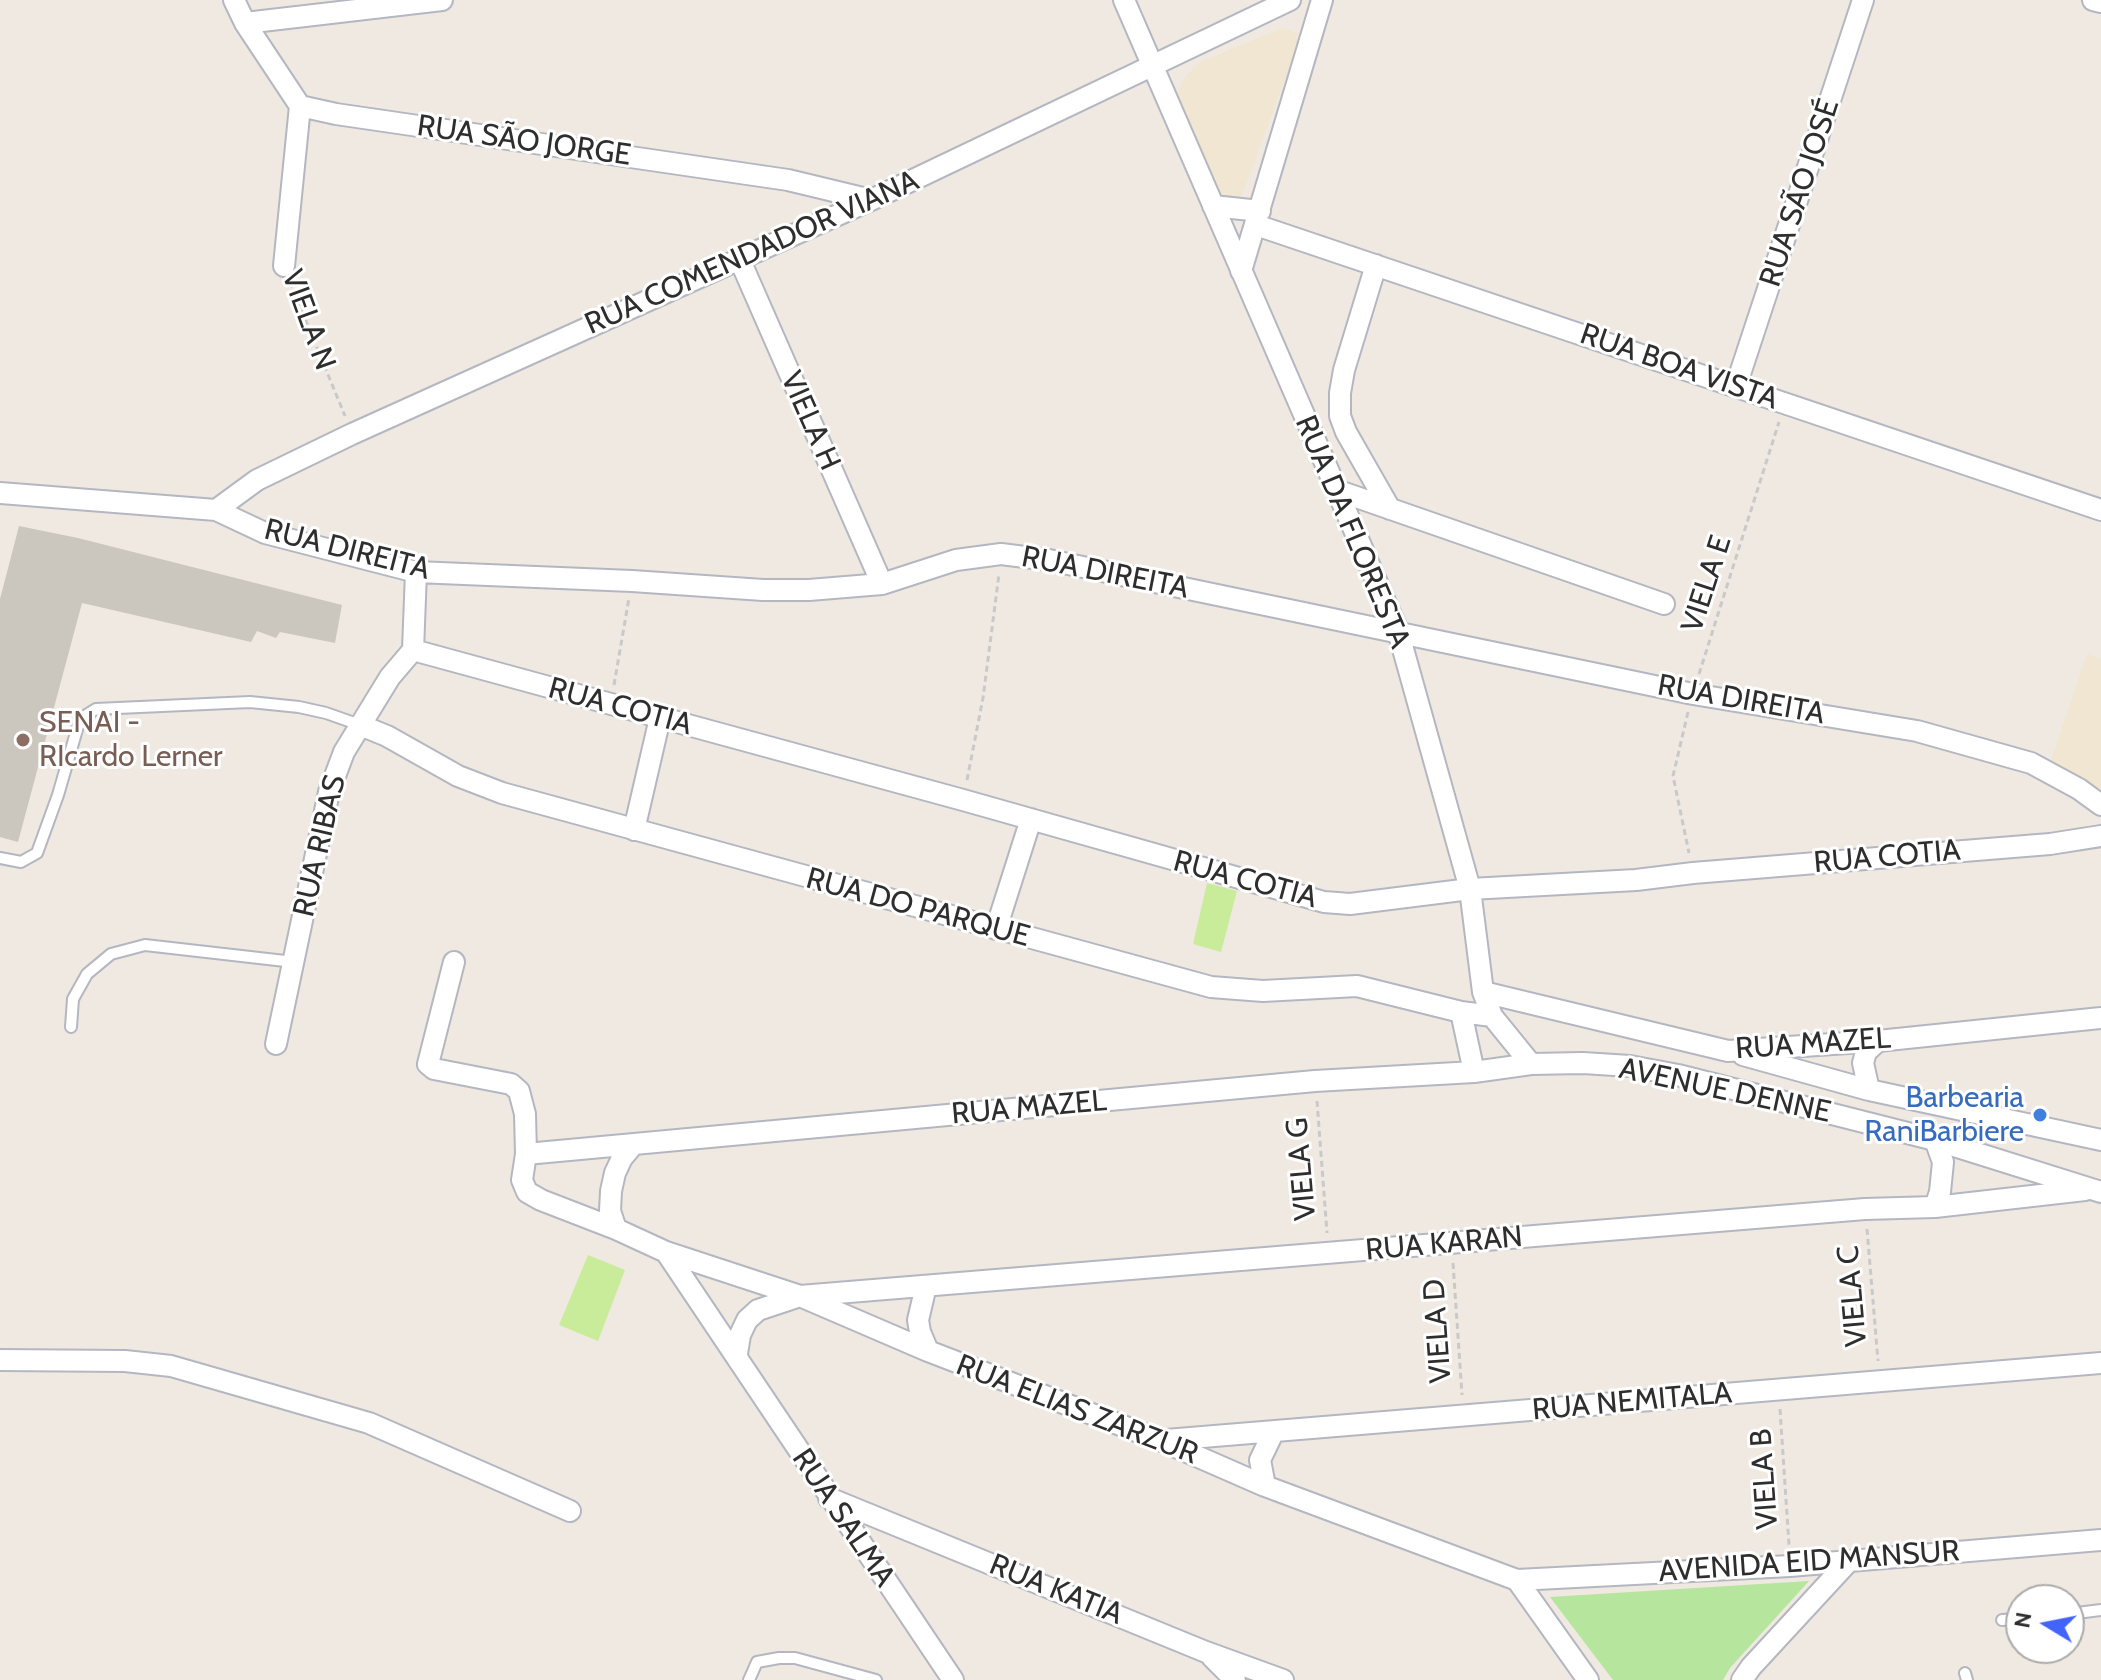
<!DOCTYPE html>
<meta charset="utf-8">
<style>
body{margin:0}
#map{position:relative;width:2101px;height:1680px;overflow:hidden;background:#efe9e1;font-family:Cabin,sans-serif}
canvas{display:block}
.north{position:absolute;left:2005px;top:1584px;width:80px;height:80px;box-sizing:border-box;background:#fff;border:2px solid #ababab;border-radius:50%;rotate:280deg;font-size:22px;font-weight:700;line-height:32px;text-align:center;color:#2e2e2e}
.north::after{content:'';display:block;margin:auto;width:28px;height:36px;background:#4264fb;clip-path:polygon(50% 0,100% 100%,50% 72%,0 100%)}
</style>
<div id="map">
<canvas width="2101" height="1680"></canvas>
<div class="north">N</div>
</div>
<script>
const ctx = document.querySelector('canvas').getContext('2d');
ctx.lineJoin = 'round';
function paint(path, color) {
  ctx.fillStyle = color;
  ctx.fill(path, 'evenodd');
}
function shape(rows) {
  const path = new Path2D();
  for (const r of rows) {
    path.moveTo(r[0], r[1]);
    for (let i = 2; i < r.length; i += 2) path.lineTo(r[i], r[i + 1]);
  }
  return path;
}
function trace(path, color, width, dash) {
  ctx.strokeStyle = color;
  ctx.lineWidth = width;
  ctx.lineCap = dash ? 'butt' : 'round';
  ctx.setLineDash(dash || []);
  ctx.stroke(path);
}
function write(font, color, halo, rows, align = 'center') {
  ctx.font = font + ' Cabin,sans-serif';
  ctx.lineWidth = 6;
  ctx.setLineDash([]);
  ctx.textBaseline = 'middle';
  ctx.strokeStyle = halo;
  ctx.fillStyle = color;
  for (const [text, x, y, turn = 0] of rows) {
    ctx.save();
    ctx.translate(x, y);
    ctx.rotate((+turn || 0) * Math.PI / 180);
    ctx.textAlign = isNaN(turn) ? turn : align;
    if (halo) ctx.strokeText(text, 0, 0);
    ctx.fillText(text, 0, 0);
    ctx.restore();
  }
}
paint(shape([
 [1282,28,1297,33,1298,44,1239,203,1220,201,1175,99,1183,80,1198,63],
 [2087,654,2101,659,2101,792,2047,773]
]), '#f0e6d1');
paint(shape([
 [1809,1581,1730,1668,1723,1680,1613,1680,1550,1597]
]), '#b6e59e');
paint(shape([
 [1207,883,1237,891,1221,952,1193,944],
 [588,1255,625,1270,598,1341,559,1325]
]), '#c9ec9a');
paint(shape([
 [19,526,78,538,342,605,335,643,280,632,276,638,257,631,251,642,82,603,18,842,0,837,0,599]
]), '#cbc7bf');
const service = shape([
 [0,858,21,862,37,853,58,795,80,719,96,709,250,702,299,707,326,713,360,725],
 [71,1027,73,999,87,974,111,954,145,945,294,962],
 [2069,1614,2101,1610],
 [2002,1620,2021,1619],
 [1965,1673,1967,1680],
 [749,1680,757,1662,779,1658,795,1658,876,1680]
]);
const minor = shape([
 [234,0,245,23,300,106,336,114,788,180,871,200],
 [1124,0,1398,631,1470,889,1483,992,1492,1016,1531,1064],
 [2093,0,2101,2],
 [245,23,442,0],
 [1213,206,1260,211],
 [1256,225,2101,510],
 [739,258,882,584],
 [1376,265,1344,370,1340,393,1340,416,1346,432,1390,509],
 [284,266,300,106],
 [1241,271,1322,0],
 [1736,386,1863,0],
 [1339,491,1664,604],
 [0,493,216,510,265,533,416,572,632,581,763,590,809,590,882,584,956,560,1001,554,1049,560,1693,694,1917,731,2031,763,2079,789,2101,805],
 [216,510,257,480,352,434,871,200,1290,0],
 [413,650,963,800,1324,902,1350,904,1470,889,1636,880,1693,873,2050,844,2101,836],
 [360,725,387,736,458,776,502,793,1211,987,1263,991,1357,986,1461,1012,1492,1016],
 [634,830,660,718],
 [996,929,1031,819],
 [454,962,428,1064,434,1069,511,1084,519,1091,525,1114,526,1154,522,1180,527,1192,541,1200,616,1229],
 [1483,992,1728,1051,1878,1041,2101,1018],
 [1461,1012,1474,1072],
 [276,1044,329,792,344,752,390,677,413,650,416,572],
 [1743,1055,1869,1090,2101,1140],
 [1869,1090,1863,1063,1866,1052,1878,1041],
 [633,1145,622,1158,615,1173,611,1191,610,1211,616,1229,666,1252,800,1296,928,1351,1162,1441,1265,1486,1517,1580,1588,1680],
 [526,1154,1315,1081,1474,1072,1531,1064,1583,1063,1630,1066,1678,1075,1935,1140,2101,1192],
 [1935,1207,1940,1192,1943,1162,1935,1140],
 [666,1252,953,1680],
 [926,1286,918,1320,920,1332,928,1351],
 [737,1354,740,1335,747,1320,758,1310,800,1296,1865,1209,1935,1207,2085,1190],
 [0,1360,125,1361,171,1366,369,1423,570,1511],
 [1166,1440,2101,1363],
 [1265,1486,1260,1460,1273,1433],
 [829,1498,1206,1652,1283,1680],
 [1517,1580,1790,1566,2101,1540],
 [1212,1657,1235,1680],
 [1742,1680,1751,1667,1848,1562]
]);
trace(service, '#b4b7c1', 14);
trace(minor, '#b4b7c1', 24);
trace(shape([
 [290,282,345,416],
 [1699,674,1779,422],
 [614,685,629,598],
 [1688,712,1673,776,1689,853],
 [967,780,983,698,999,574],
 [1317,1101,1327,1233],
 [1867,1229,1878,1361],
 [1453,1263,1462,1395],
 [1780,1409,1789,1545]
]), '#c9c9c9', 3, [6, 4]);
trace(service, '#fff', 10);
trace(minor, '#fff', 20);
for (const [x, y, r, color] of [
 [23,740,8,"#8d6e63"],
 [2040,1115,8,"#3f7fe0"]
]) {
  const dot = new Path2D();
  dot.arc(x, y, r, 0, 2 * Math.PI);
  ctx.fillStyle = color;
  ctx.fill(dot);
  trace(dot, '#fff', 3);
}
write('30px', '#2e2e2e', '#fff', [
 ["RUA SÃO JORGE",524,141,8],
 ["RUA SÃO JOSÉ",1800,193,-72],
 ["RUA COMENDADOR VIANA",752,253,-24],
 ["VIELA N",308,320,70],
 ["RUA BOA VISTA",1679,367,19],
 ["VIELA H",810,421,66],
 ["RUA DA FLORESTA",1352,532,67],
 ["RUA DIREITA",347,550,14],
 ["RUA DIREITA",1105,573,11],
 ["VIELA E",1707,584,-72],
 ["RUA DIREITA",1741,700,10],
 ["RUA COTIA",620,707,15],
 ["RUA RIBAS",320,846,-77],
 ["RUA COTIA",1887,857,-5],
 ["RUA COTIA",1245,880,15],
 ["RUA DO PARQUE",918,908,15],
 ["RUA MAZEL",1813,1044,-4],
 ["AVENUE DENNE",1725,1091,12],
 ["RUA MAZEL",1029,1108,-5],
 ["VIELA G",1302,1169,-95],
 ["RUA KARAN",1444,1244,-5],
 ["VIELA C",1853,1296,-95],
 ["VIELA D",1438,1331,-94],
 ["RUA NEMITALA",1632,1402,-5],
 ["RUA ELIAS ZARZUR",1077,1410,21],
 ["VIELA B",1765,1479,-94],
 ["RUA SALMA",843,1518,56],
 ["AVENIDA EID MANSUR",1809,1562,-4],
 ["RUA KATIA",1056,1590,22]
]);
write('30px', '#785e54', '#fff', [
 ["SENAI -",39,723],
 ["RIcardo Lerner",39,757]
], 'left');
write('30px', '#366cbe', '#fff', [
 ["Barbearia",2024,1098],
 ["RaniBarbiere",2024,1132]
], 'right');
</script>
